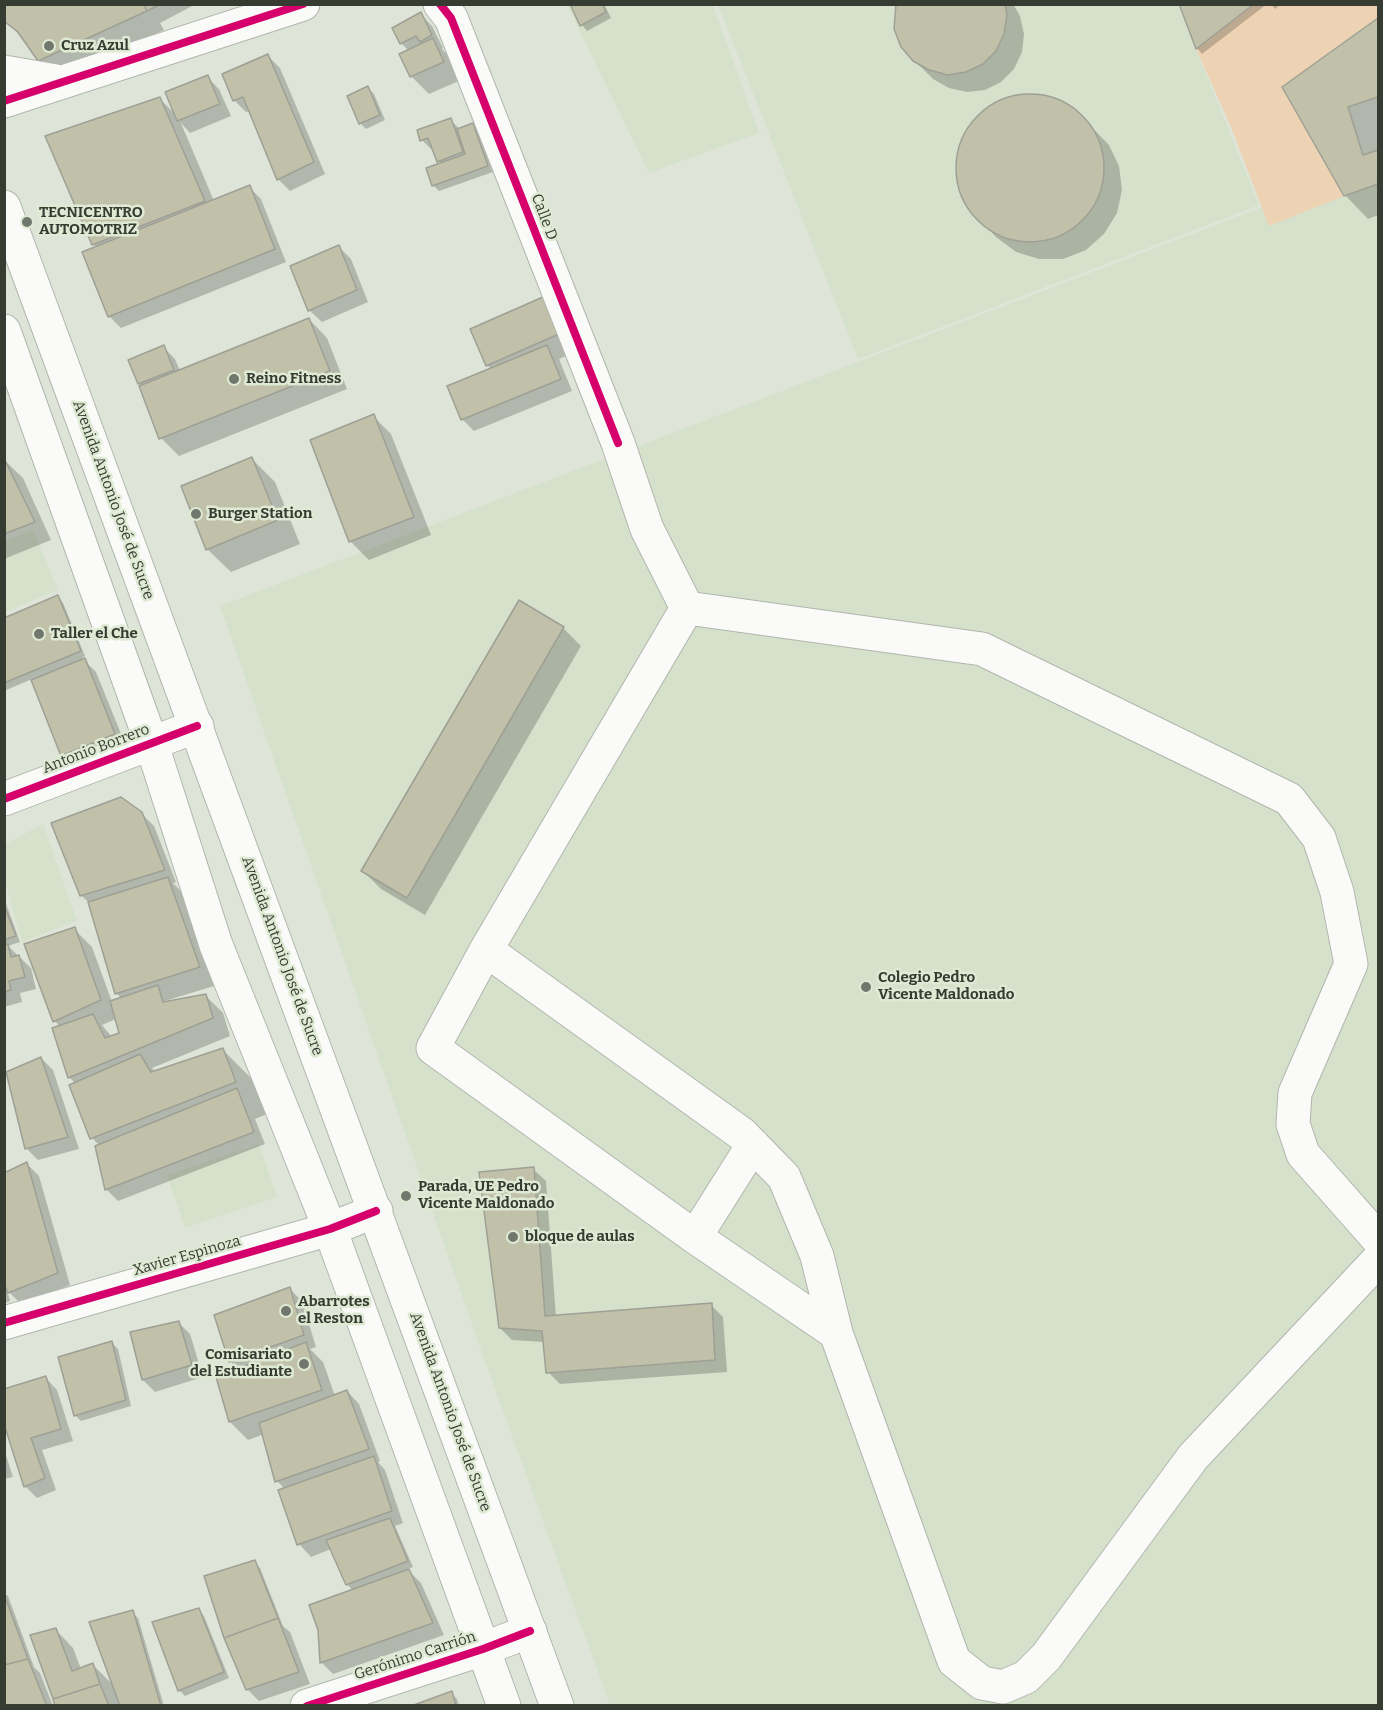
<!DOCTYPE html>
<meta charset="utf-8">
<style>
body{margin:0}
#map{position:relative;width:1383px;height:1710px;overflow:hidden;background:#dee5d8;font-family:Bitter,serif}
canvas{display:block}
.frame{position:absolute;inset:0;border:6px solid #373c33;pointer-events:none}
</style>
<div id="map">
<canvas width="1383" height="1710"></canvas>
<div class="frame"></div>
</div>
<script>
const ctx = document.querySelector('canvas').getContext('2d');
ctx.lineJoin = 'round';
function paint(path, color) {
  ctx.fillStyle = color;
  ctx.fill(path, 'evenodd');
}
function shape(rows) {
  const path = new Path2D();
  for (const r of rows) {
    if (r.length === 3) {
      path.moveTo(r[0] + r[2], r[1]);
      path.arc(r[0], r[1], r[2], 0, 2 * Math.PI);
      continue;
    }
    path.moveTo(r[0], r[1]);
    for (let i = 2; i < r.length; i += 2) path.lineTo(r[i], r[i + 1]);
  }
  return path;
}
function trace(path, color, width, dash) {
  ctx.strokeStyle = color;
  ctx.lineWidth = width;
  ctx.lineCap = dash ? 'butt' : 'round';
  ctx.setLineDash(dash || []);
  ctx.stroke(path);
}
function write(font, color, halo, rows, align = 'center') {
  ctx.font = font + ' Bitter,serif';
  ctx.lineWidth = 5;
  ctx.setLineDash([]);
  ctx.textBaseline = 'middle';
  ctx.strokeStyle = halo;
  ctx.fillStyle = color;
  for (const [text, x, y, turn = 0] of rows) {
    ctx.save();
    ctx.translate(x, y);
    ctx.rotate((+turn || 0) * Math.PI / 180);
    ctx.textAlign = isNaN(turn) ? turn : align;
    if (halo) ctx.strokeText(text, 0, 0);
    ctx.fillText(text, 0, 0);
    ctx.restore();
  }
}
paint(shape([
 [567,5,713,5,759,133,649,173],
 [718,5,1178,5,1259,205,858,359],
 [1378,163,1378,1705,610,1705,487,1367,220,606],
 [33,529,58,590,5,612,5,541],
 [43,824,77,921,22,942,5,882,5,844],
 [259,1144,277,1197,185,1228,167,1175]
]), '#d6e1cb');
paint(shape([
 [1253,5,1378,5,1378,20,1283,88,1344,196,1269,226,1230,125,1196,49]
]), '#edd3b4');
paint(shape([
 [4,4,196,4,160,23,164,30,57,78,39,60,24,38,4,22],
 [571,4,604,4,611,18,587,31,582,25],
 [897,4,1013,4,1020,16,1024,34,1022,52,1014,69,1001,82,985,90,967,92,949,88,933,79,914,60],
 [1181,4,1267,4,1202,54,1197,48],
 [1271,4,1281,4,1275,9],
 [420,14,432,26,443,48,442,49,451,58,461,80,429,94,411,76,409,51,401,43],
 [1378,20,1378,215,1368,219,1345,195,1284,87],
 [268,56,280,68,325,174,290,191,278,179,250,111,246,112,234,100],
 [207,77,219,89,231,116,190,133,181,123,214,201,249,187,261,199,286,262,121,328,109,316,97,248,93,244,160,99,176,115],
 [368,88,374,94,385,120,366,129,360,123],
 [1029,95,1053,98,1074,109,1109,145,1119,166,1122,190,1117,213,1104,234,1086,250,1063,259,1039,259,1016,252,996,237,978,218,964,197,958,175,960,150,970,128,986,110,1006,98],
 [450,120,460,129,472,125,478,131,493,172,439,191,433,185,441,164,434,152,422,140,419,131],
 [339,247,351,259,368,302,322,322,309,310],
 [551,295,585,348,559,359,572,391,474,431,462,419,491,369,487,365],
 [309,319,327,338,347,389,179,456,161,438,142,386,139,384,163,347,175,359,180,371],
 [373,416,391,434,431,535,369,560,351,542,312,441],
 [252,459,275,482,300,544,231,572,207,549],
 [4,460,23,478,51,540,4,559],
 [58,597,63,603,85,656,82,658,96,672,126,746,74,767,62,755,32,679,4,691,4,619],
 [563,628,581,646,425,915,381,889,363,871],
 [141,813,154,826,176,882,173,883,186,896,217,985,165,1001,166,1003,205,995,223,1013,230,1036,152,1068,156,1072,223,1050,254,1081,267,1114,255,1119,265,1144,118,1201,106,1189,100,1146,92,1138,76,1084,69,1077,54,1029,60,1027,55,1021,26,945,74,929,92,947,112,1002,122,999,116,993,91,905,81,895],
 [116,1019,120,1034,112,1037,102,1025],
 [4,898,20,942,8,946,31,968,36,989,20,993,22,1002,4,1007],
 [41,1058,53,1070,79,1149,38,1160,26,1148],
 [27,1164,39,1176,70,1285,21,1304,7,1290,10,1301,4,1303,4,1174],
 [533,1169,546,1181,556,1317,711,1305,723,1317,727,1372,560,1384,548,1372,544,1342,512,1340,500,1328],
 [290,1289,302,1301,316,1347,310,1349,323,1362,335,1396,347,1391,359,1404,380,1461,378,1462,385,1470,403,1523,395,1526,413,1567,407,1569,421,1583,444,1635,333,1674,321,1662,353,1591,347,1584,331,1549,311,1557,299,1544,280,1491,285,1489,277,1481,264,1434,248,1440,230,1422,217,1378,239,1370,230,1361],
 [178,1322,190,1334,203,1377,155,1392,143,1380],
 [112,1343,118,1349,131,1406,81,1421,75,1415],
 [45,1377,57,1390,73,1441,42,1450,56,1490,37,1498,25,1486,4,1418],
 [4,1449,13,1477,4,1479],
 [254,1562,260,1568,283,1626,290,1632,310,1684,259,1701,247,1689],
 [4,1593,8,1596,34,1667,40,1673,53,1706,4,1706],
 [198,1610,204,1616,229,1678,185,1696,179,1690],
 [132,1612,138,1618,164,1706,57,1706,55,1629,73,1648,81,1669,93,1665,114,1686],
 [451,1693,457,1699,459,1706,416,1706]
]), '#0003');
const building = shape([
 [4,4,144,4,147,11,38,61,17,31,4,21,4,4],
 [144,4,161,4,147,11,144,4],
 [570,4,602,4,606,12,580,26,570,4],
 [896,4,1005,4,1007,15,1004,34,996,51,983,64,966,72,948,75,929,70,913,61,901,47,894,29,896,4],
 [1179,4,1254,4,1196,49,1179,4],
 [421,12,432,35,420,42,416,36,400,44,392,28,421,12],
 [1378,18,1378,184,1344,196,1282,87,1378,18],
 [433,38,444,62,410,77,399,54,433,38],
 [268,54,314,162,277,180,243,97,233,101,222,74,268,54],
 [208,75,220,104,177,121,165,92,208,75],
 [368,86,380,115,359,124,347,96,368,86],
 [1030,168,74],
 [160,97,205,201,92,245,45,136,160,97],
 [1378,97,1378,150,1363,155,1348,107,1378,97],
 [451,118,463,152,437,162,428,138,420,141,417,130,451,118],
 [473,123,488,166,432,186,426,168,465,154,457,129,473,123],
 [250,185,275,249,108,317,82,252,250,185],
 [339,245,357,290,308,311,290,266,339,245],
 [552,293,568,330,486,366,470,329,552,293],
 [309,318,330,371,159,439,139,386,309,318],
 [164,345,174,370,138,384,128,360,164,345],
 [547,345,561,379,461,420,447,386,547,345],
 [374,414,414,517,349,542,310,440,374,414],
 [252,457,278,520,206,550,181,486,252,457],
 [4,458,35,522,4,534,4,458],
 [58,595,81,651,4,683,4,618,58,595],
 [519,600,564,627,407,898,361,871,519,600],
 [85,658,115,734,61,756,31,680,85,658],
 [121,797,142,812,165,870,80,896,51,823,121,797],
 [168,877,200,967,115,994,88,902,168,877],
 [4,905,16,936,4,940,4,905],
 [75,927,101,1000,53,1022,24,944,75,927],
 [8,944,11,957,19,955,25,977,9,981,11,990,4,992,4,945,8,944],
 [158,985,163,1002,206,994,213,1018,68,1078,52,1028,93,1014,105,1038,119,1033,110,1001,158,985],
 [223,1048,236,1082,90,1139,69,1085,140,1054,151,1072,223,1048],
 [41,1057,68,1137,25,1149,6,1072,41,1057],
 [237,1088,254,1132,105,1190,95,1146,237,1088],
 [27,1162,58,1273,8,1293,4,1283,4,1173,27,1162],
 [534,1167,545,1316,712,1303,715,1360,546,1373,542,1331,499,1328,479,1172,534,1167],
 [290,1287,304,1335,229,1362,214,1315,290,1287],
 [179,1321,192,1365,142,1380,130,1332,179,1321],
 [112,1341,126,1400,74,1416,58,1357,112,1341],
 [306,1342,322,1390,229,1422,216,1377,306,1342],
 [46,1376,61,1429,31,1438,45,1478,24,1487,4,1424,4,1389,46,1376],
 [347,1390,369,1449,275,1482,259,1423,347,1390],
 [374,1456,392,1511,297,1545,278,1490,374,1456],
 [390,1518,408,1561,346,1585,326,1540,390,1518],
 [255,1560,278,1618,224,1638,204,1576,255,1560],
 [409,1569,433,1623,320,1663,318,1630,309,1605,409,1569],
 [4,1594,28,1659,4,1665,4,1594],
 [199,1608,224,1672,178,1691,152,1622,199,1608],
 [133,1610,161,1706,120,1706,89,1622,133,1610],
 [278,1618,299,1672,246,1690,224,1638,278,1618],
 [56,1628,72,1671,93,1663,100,1684,53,1699,30,1635,56,1628],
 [28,1659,47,1706,4,1706,4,1665,28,1659],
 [100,1684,109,1706,55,1706,53,1699,100,1684],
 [452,1691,456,1706,411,1706,452,1691]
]);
paint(building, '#c1c0a9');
trace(building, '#9ea095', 1.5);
const minor = shape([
 [440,4,451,18,618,443,647,529,687,608,486,950,433,1048,695,1237,836,1333,954,1661,982,1683,1003,1687,1026,1677,1046,1657,1193,1457,1378,1260],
 [4,72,56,81],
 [4,101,303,4],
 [687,608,982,649,1289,799,1319,838,1337,892,1351,964,1295,1093,1293,1124,1303,1154,1378,1239],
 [4,799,197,726],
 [486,950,742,1134,784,1177,817,1256,836,1333],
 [695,1237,753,1145],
 [4,1323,330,1229,376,1211],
 [307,1706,483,1649,530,1631]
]);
const major = shape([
 [4,207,557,1706],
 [4,331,151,742,216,945,330,1229,504,1706]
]);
trace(minor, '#b1b6ad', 35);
trace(major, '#b1b6ad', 35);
trace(minor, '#fafbf9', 33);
trace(major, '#fafbf9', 33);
trace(shape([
 [440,4,451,18,618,443],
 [4,101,303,4],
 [4,799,197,726],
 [4,1323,330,1229,376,1211],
 [307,1706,483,1649,530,1631]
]), '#d6006c', 8);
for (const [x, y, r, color] of [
 [49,46,6,"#71776d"],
 [27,222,6,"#71776d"],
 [234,379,6,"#71776d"],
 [196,514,6,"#71776d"],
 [39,634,6,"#71776d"],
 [866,987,6,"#71776d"],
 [406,1196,6,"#71776d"],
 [513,1237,6,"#71776d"],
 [286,1311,6,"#71776d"],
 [304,1364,6,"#71776d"]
]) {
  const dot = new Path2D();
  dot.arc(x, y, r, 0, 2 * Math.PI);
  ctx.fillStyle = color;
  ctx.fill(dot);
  trace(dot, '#deead3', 2);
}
write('bold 15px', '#373c33', '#deead3', [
 ["Cruz Azul",61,46],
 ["TECNICENTRO",39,213],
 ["AUTOMOTRIZ",39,230],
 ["Reino Fitness",246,379],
 ["Burger Station",208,514],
 ["Taller el Che",51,634],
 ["Colegio Pedro",878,978],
 ["Vicente Maldonado",878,995],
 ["Parada, UE Pedro",418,1187],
 ["Vicente Maldonado",418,1204],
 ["bloque de aulas",525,1237],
 ["Abarrotes",298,1302],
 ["el Reston",298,1319],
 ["Comisariato",292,1355,"right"],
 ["del Estudiante",292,1372,"right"]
], 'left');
write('15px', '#373c33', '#deead3', [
 ["Calle D",544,217,69],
 ["Avenida Antonio José de Sucre",113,500,70],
 ["Antonio Borrero",96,749,-21],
 ["Avenida Antonio José de Sucre",282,956,70],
 ["Xavier Espinoza",187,1256,-16],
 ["Avenida Antonio José de Sucre",450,1412,70],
 ["Gerónimo Carrión",415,1656,-18]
]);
</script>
